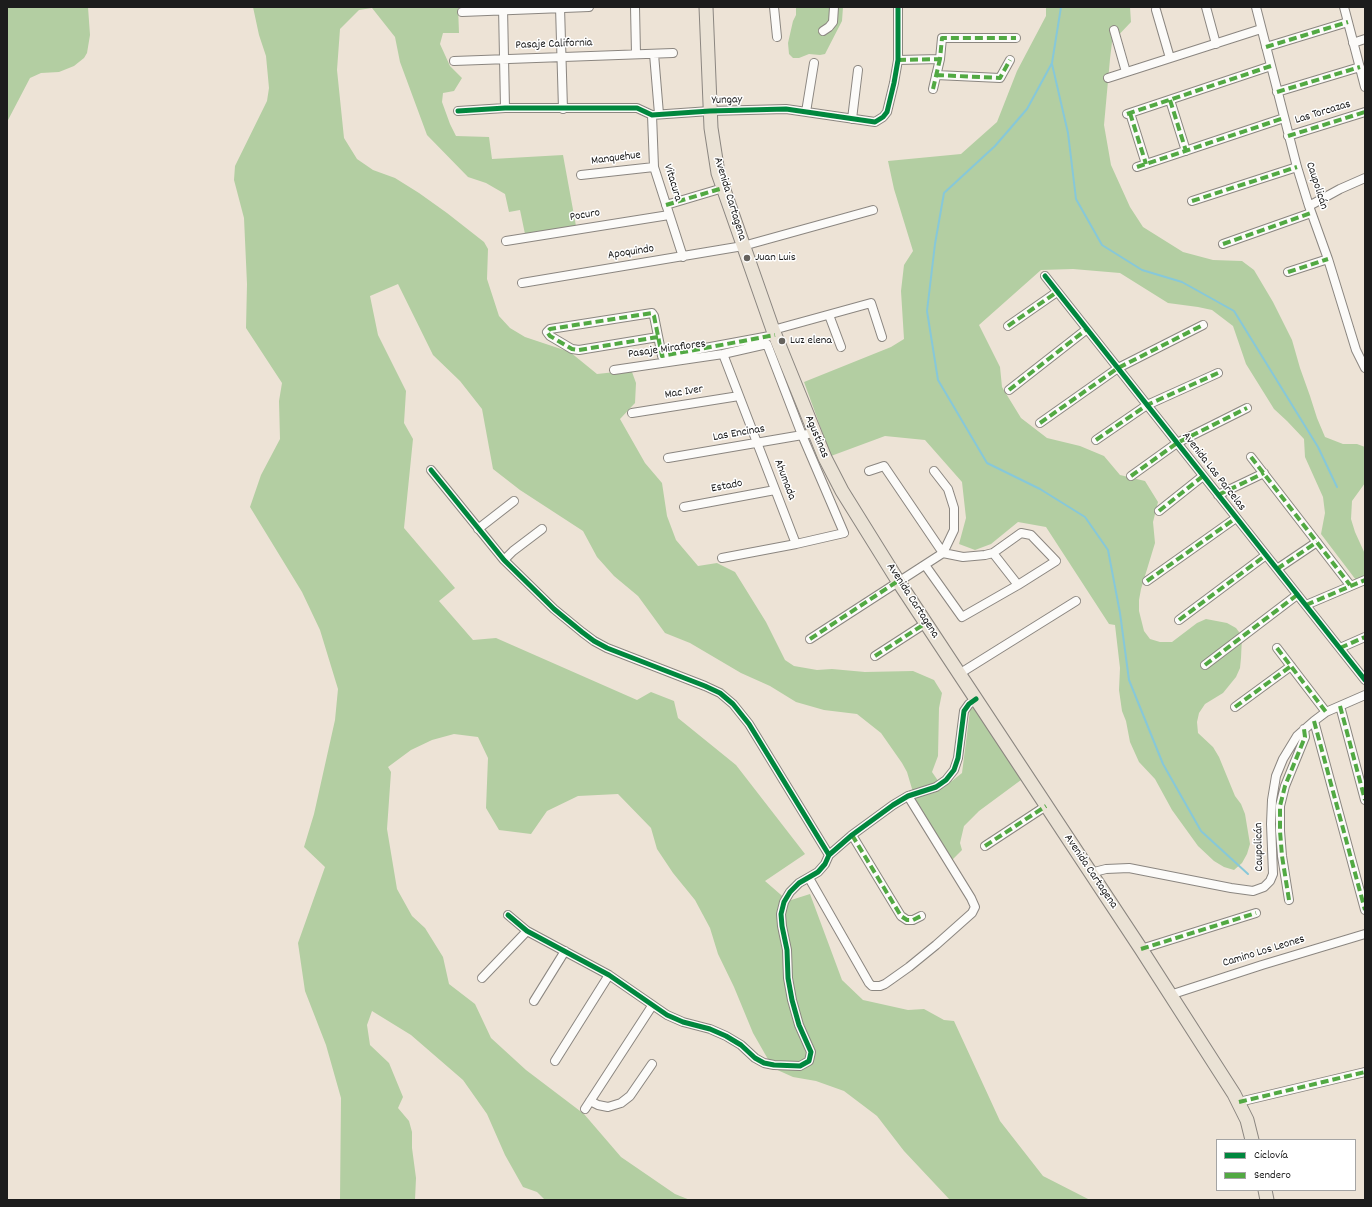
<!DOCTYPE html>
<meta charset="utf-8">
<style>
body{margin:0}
#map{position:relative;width:1372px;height:1207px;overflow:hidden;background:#ede3d6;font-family:Dekko,sans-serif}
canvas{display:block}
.frame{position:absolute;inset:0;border:8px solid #1c1c1c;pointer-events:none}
.legend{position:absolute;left:1216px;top:1139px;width:140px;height:52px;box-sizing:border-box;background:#fff;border:1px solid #a4a4a4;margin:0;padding:5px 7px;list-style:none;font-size:12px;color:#1c1c1c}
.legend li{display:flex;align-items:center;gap:8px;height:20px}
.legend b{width:20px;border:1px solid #a4a4a4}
</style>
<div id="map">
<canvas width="1372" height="1207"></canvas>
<div class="frame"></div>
<ul class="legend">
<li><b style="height:5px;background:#00873e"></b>Ciclovía</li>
<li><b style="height:5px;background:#52a943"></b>Sendero</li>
</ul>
</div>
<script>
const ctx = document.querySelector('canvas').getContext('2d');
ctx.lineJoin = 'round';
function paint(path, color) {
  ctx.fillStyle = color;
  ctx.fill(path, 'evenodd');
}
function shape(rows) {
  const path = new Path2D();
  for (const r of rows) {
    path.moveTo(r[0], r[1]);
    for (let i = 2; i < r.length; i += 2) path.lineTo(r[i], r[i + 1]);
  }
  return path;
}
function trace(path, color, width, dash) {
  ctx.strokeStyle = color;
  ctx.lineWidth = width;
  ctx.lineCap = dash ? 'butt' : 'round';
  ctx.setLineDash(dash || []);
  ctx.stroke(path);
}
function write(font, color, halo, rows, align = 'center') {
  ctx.font = font + ' Dekko,sans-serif';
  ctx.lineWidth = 3;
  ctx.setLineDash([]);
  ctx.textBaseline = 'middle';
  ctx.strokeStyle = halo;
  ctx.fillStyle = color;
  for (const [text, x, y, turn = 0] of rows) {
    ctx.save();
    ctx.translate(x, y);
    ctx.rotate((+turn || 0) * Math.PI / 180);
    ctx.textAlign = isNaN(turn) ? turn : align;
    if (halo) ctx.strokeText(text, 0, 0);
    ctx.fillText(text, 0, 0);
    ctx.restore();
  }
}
paint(shape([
 [7,7,88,7,90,35,87,53,84,58,74,66,59,72,41,73,30,78,7,122],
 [253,7,458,7,459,33,443,33,440,44,450,66,462,78,454,91,443,93,442,102,450,124,456,136,489,137,492,159,563,155,576,226,525,234,520,210,509,212,505,194,486,183,468,177,427,135,400,62,395,37,372,8,359,10,340,29,337,70,344,138,357,159,373,170,395,178,419,193,447,213,484,242,488,249,487,279,499,316,510,328,525,337,570,352,597,374,625,371,632,372,636,383,635,403,620,419,645,463,662,483,667,516,676,540,698,566,717,563,735,572,766,622,785,660,794,666,817,670,832,669,865,672,913,671,934,680,942,693,939,708,938,756,932,772,943,788,962,773,970,710,975,706,1021,780,979,811,964,826,960,843,962,850,952,860,915,799,907,772,902,763,881,733,857,714,824,710,796,702,770,686,741,673,690,643,665,633,638,596,614,576,597,557,583,531,520,490,493,469,482,409,460,381,433,355,398,284,370,296,378,335,406,391,404,423,413,439,404,528,455,588,439,601,473,640,496,638,637,700,651,692,674,701,678,718,736,765,805,854,765,881,788,901,810,894,842,980,863,1000,908,1010,924,1009,944,1020,954,1021,1000,1121,1043,1176,1090,1200,950,1200,904,1151,877,1116,844,1091,816,1081,793,1077,773,1068,753,1033,734,987,718,954,710,928,695,900,673,873,657,849,651,828,618,794,578,796,547,811,531,834,499,830,486,808,488,758,478,737,454,734,432,740,411,750,388,767,391,772,387,829,397,889,412,916,425,928,443,957,449,984,475,1004,491,1038,526,1070,584,1114,621,1157,675,1194,690,1200,545,1200,537,1192,523,1187,505,1155,487,1114,463,1080,411,1035,372,1011,367,1025,370,1045,389,1063,403,1097,398,1108,409,1121,412,1132,412,1148,416,1178,415,1200,340,1200,341,1098,326,1045,305,991,298,943,325,867,304,847,314,814,335,720,338,689,320,630,302,592,250,507,261,475,280,439,279,401,282,383,246,328,247,284,244,218,234,180,235,166,267,101,269,88,266,56,259,35],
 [796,7,843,7,842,21,825,54,820,55,809,54,799,58,793,58,789,54,788,43,793,21,796,15],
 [1046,7,1130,7,1131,22,1112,42,1110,59,1104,125,1111,165,1130,207,1143,227,1183,252,1213,260,1242,261,1254,270,1273,302,1292,340,1300,368,1310,396,1317,418,1325,437,1343,444,1357,444,1365,447,1365,483,1352,501,1351,519,1355,532,1365,554,1365,575,1356,580,1321,534,1325,513,1323,497,1305,457,1304,439,1287,421,1274,409,1246,364,1233,326,1212,310,1198,307,1168,303,1120,273,1073,269,1041,270,979,325,1000,367,1002,387,1021,418,1047,438,1080,446,1104,456,1120,475,1145,481,1158,502,1153,522,1155,543,1141,589,1139,600,1139,611,1144,631,1150,639,1160,642,1172,642,1197,623,1206,619,1227,623,1236,628,1242,636,1241,658,1240,668,1236,677,1223,693,1205,704,1199,713,1197,722,1198,733,1213,747,1219,757,1235,796,1241,804,1245,814,1250,844,1247,854,1242,863,1234,870,1224,867,1214,861,1198,846,1172,810,1155,779,1139,762,1130,742,1126,721,1122,711,1119,690,1120,668,1115,625,1109,624,1046,527,1018,522,991,544,975,550,959,544,966,518,962,482,925,440,885,436,831,456,804,382,891,347,904,339,901,291,904,265,913,251,894,189,888,161,961,154,997,122,1017,71,1046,16]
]), '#b3cea2');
trace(shape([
 [1061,7,1052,63,1027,109,995,146,944,193,935,244,927,311,938,380,987,463,1040,489,1085,517,1108,550,1120,613,1129,680,1163,764,1201,831,1248,874],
 [1052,64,1068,133,1076,199,1102,245,1142,270,1182,282,1234,311,1318,447,1337,487]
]), '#87c8d9', 2);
const minor = shape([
 [503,7,505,108],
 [560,7,563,109],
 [635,7,636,54],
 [774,7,777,37],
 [1206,7,1216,44],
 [1256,7,1297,167,1309,206,1328,259,1356,350,1365,368],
 [1344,7,1365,87],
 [1156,10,1170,58],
 [462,12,589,7],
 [1114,30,1126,72],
 [823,31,829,27,833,22,834,7],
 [1353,43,1365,39],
 [1266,47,1348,22],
 [654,54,659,114],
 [898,60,940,59,942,38,1016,38],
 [454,61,673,53],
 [936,75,1000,78,1010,60],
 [1108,78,1261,29],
 [933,89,940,59],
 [1277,92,1360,67],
 [1170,100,1186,151],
 [458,111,505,108,637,108,652,115,710,111,786,109,875,122,883,117,887,112,894,83,898,60,898,7],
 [806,112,814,63],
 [1130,113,1146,164],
 [1127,114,1271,66],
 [652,115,654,167,683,257],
 [852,119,858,70],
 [1288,136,1365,112],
 [1137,167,1284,118],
 [581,175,654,167],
 [1192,201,1297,167],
 [666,205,723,188],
 [1309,206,1340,189,1365,178],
 [506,241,669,215],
 [1223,244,1311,213],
 [1288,272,1328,259],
 [1045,276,1365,680],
 [522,283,743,246,873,210],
 [829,315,841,347],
 [1008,326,1057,292],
 [773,330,871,303,882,337],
 [658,337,579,350,572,349,550,336,547,332,550,329,652,313,654,316,662,356,775,335],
 [614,370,723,354,767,344,802,435,844,533,796,544],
 [1009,390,1087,329],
 [632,413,739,396],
 [1040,423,1118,368,1203,325],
 [1096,440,1147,405,1218,373],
 [1251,457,1350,585],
 [668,458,814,433],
 [431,470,504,560,554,609,582,632,594,641,607,648,705,686,720,693,733,704,749,724,829,855,852,835,893,805,908,796,936,787,946,780,954,770,958,758,964,711,969,704,976,699],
 [869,471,884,466,943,553],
 [934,471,948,489,954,508,954,530,943,553],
 [1131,476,1177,443,1247,408],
 [1218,495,1264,473],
 [684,507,775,490],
 [1159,511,1203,476],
 [478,529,514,501],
 [993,553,1018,585],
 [722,558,796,544,723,354],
 [504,560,513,551,542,529],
 [1277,569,1317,542],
 [1147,581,1236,518],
 [1306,605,1365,580],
 [1179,620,1266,555],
 [810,639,943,553,963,557,985,555,993,553,1021,533,1031,535,1056,561,1018,585,962,617,925,565],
 [1277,648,1326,712],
 [1340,648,1365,637],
 [875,656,926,623],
 [1205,665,1297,595],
 [959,674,1076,601],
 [1340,706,1365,800],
 [1235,707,1291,666],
 [1314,721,1365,910],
 [852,835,901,916,907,920,913,920,921,916],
 [985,846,1046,806],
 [1090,873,1106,869,1129,868,1231,888,1253,891,1264,887,1270,881,1273,874,1271,824,1272,800,1276,776,1283,759,1297,736,1314,721,1326,712,1365,695],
 [809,878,869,983,872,986,880,986,885,984,909,967,936,945,972,913,975,907,971,898,908,796],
 [1289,900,1282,856,1280,831,1280,806,1285,786,1305,737,1304,729],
 [508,915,527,931,609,975,667,1015,683,1022,710,1029,726,1036,741,1045,755,1058,764,1063,774,1065,800,1066,809,1061,811,1052,799,1025,792,1000,788,978,787,950,782,926,781,914,784,902,790,892,799,883,818,872,825,864,829,855],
 [1141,949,1256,913],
 [482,978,527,931],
 [1170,995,1262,965,1365,934],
 [534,1001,565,951],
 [555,1061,609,975],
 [590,1101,598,1105,608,1107,621,1103,630,1096,652,1064],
 [1239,1102,1365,1072],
 [585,1109,652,1006]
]);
const primary = shape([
 [706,7,711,128,718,173,773,330,825,458,842,491,898,581,1141,949,1234,1094,1247,1120,1252,1140],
 [1265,1190,1267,1200]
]);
trace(minor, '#8b8680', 10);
trace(primary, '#8b8680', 15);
trace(minor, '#fcfbf9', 8);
trace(primary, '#eae2d5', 13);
trace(shape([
 [1266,47,1348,22],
 [898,60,940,59,942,38,1016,38],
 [936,75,1000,78,1010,60],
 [933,89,940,59],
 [1277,92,1360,67],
 [1170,100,1186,151],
 [1130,113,1146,164],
 [1127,114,1271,66],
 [1288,136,1365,112],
 [1137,167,1284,118],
 [1192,201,1297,167],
 [666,205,723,188],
 [1223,244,1311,213],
 [1288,272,1328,259],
 [1008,326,1057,292],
 [658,337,579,350,572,349,550,336,547,332,550,329,652,313,654,316,662,356,775,335],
 [1009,390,1087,329],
 [1040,423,1118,368,1203,325],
 [1096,440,1147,405,1218,373],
 [1251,457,1350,585],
 [1131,476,1177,443,1247,408],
 [1218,495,1264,473],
 [1159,511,1203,476],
 [1277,569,1317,542],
 [1147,581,1236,518],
 [1306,605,1365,580],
 [1179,620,1266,555],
 [810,639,898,581],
 [1277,648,1326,712],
 [1340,648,1365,637],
 [875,656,926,623],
 [1205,665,1297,595],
 [1340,706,1365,800],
 [1235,707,1291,666],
 [1314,721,1365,910],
 [852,835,901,916,907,920,913,920,921,916],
 [985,846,1046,806],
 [1289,900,1282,856,1280,831,1280,806,1285,786,1305,737,1304,729],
 [1141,949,1256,913],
 [1239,1102,1365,1072]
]), '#52a943', 4, [8, 4]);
trace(shape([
 [458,111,505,108,637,108,652,115,710,111,786,109,875,122,883,117,887,112,894,83,898,60,898,7],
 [1045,276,1365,680],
 [431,470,504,560,554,609,582,632,594,641,607,648,705,686,720,693,733,704,749,724,829,855,852,835,893,805,908,796,936,787,946,780,954,770,958,758,964,711,969,704,976,699],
 [508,915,527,931,609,975,667,1015,683,1022,710,1029,726,1036,741,1045,755,1058,764,1063,774,1065,800,1066,809,1061,811,1052,799,1025,792,1000,788,978,787,950,782,926,781,914,784,902,790,892,799,883,818,872,825,864,829,855]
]), '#00873e', 5);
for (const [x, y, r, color] of [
 [747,258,4,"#65625d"],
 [782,341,4,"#65625d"]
]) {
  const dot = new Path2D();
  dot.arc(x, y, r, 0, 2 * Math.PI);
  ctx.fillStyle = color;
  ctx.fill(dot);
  trace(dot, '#fff', 1.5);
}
write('12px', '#1c1c1c', '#fff', [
 ["Pasaje California",554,45,-2],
 ["Yungay",727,101,-2],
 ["Las Torcazas",1323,113,-17],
 ["Manquehue",616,159,-7],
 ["Vitacura",672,183,73],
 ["Caupolicán",1316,186,72],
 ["Avenida Cartagena",729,199,73],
 ["Pocuro",585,216,-9],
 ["Apoquindo",631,253,-9],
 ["Pasaje Miraflores",667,350,-8],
 ["Mac Iver",684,393,-9],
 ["Las Encinas",739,434,-10],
 ["Agustinas",816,437,67],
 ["Avenida Las Parcelas",1213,472,52],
 ["Ahumada",784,480,69],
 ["Estado",727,487,-11],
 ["Avenida Cartagena",912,601,57],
 ["Caupolicán",1260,847,-91],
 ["Avenida Cartagena",1090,872,56],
 ["Camino Los Leones",1264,952,-17]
]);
write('12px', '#1c1c1c', '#fff', [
 ["Juan Luis",755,258],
 ["Luz elena",790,341]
], 'left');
</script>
